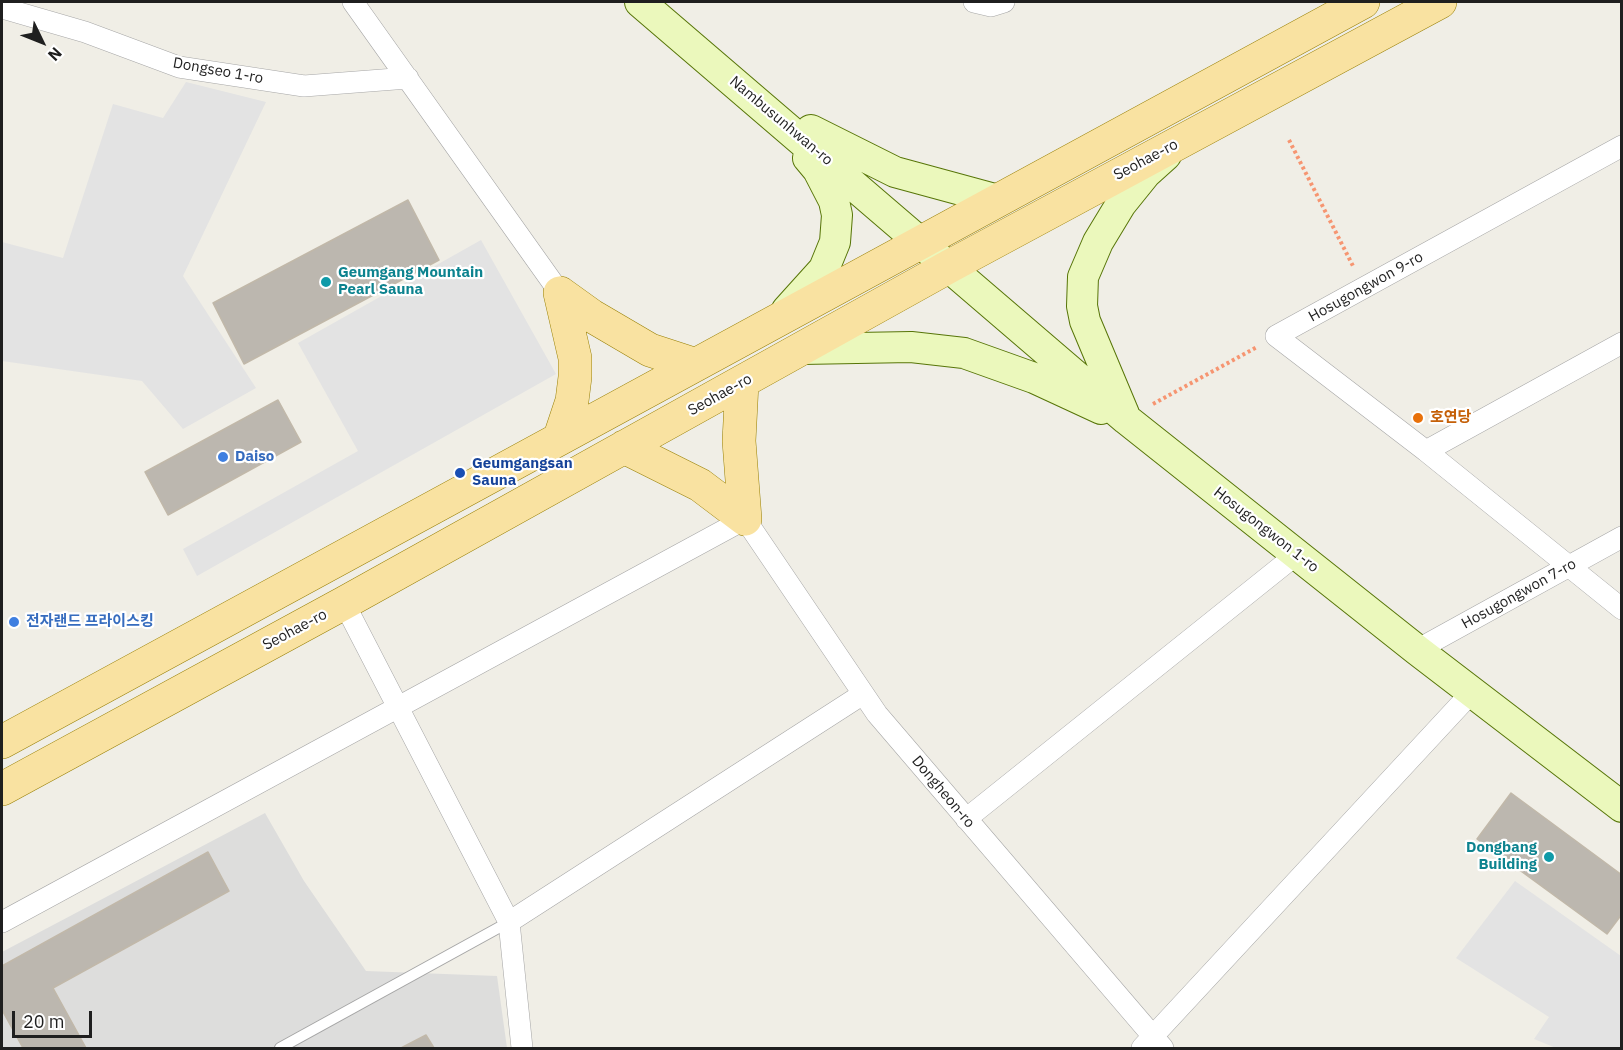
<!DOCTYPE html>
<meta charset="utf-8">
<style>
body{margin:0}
#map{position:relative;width:1623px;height:1050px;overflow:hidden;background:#f0eee6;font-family:"IBM Plex Sans",sans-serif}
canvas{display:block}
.frame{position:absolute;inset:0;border:3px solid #1f1f1f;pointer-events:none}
.north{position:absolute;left:12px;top:12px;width:60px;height:60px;-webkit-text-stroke:4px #fff;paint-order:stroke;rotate:133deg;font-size:16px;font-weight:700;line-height:24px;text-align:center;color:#1f1f1f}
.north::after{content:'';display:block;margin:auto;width:21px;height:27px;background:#1f1f1f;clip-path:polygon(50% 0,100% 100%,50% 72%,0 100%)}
.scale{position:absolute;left:12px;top:1011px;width:80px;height:27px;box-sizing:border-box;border:3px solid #1f1f1f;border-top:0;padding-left:8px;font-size:18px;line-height:21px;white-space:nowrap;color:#1f1f1f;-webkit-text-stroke:4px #fff;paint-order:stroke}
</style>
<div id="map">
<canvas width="1623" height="1050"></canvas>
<div class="frame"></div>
<div class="north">N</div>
<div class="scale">20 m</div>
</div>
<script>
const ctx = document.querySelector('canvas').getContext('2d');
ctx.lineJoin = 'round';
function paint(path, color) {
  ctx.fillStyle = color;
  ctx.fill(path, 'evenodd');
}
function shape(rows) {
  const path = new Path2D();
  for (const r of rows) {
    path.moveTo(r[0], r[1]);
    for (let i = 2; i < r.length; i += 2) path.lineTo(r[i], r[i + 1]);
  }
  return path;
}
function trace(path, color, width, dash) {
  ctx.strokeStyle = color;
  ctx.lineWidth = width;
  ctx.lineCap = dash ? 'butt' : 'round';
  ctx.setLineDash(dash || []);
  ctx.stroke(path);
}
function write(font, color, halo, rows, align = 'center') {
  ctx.font = font + ' "IBM Plex Sans","Noto Sans KR",sans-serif';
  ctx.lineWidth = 4.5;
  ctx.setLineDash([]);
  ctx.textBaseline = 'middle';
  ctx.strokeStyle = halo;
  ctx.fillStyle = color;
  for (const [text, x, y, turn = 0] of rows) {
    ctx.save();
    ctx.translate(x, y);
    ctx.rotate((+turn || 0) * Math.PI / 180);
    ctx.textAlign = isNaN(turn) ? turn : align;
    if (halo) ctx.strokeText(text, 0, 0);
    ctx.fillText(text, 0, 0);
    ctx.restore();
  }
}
paint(shape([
 [265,813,304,881,366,971,497,976,507,1048,2,1048,2,952]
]), '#dddddc');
paint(shape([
 [186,82,266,102,183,276,256,388,183,429,142,381,2,361,2,242,63,258,113,104,163,118],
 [481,240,556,374,197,576,183,549,358,451,298,343],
 [1515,881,1621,956,1621,1048,1556,1048,1534,1039,1549,1017,1456,958]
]), '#e3e3e3');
const building = shape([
 [408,200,439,260,244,364,213,303,408,200],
 [278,400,301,442,168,515,145,472,278,400],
 [1511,793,1622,875,1622,914,1607,934,1477,839,1511,793],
 [208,852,229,891,53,988,86,1048,23,1048,2,1010,2,966,208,852],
 [426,1035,434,1048,401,1048,426,1035]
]);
paint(building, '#bcb7af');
trace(building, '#c1b8a9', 1.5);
const lane = shape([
 [280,1048,509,922]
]);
const street = shape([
 [353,2,560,293],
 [974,2,991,6,1004,2],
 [2,8,85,32,179,67,304,86,408,78],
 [1622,146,1276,336,1426,451,1622,609],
 [1426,451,1622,343],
 [344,603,509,922,522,1048],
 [1417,650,1622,537],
 [966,819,1297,554],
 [2,922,745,519,877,714,1163,1048],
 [509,922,863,694],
 [1142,1048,1472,692]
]);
const secondary = shape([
 [640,2,1126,419,1417,650,1622,807],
 [811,130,895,172,998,200],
 [787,310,824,269,835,242,837,215,834,201,818,170,808,158],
 [802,349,911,347,964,353,1034,378,1101,409],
 [1124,414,1085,321,1082,306,1083,277,1098,242,1121,204,1146,173,1166,155]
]);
const primary = shape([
 [560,293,592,316,650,350,693,364],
 [742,383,739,441,745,519],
 [560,437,572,401,575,377,575,358,560,293],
 [624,447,700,485,745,519],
 [2,742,1363,2],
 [2,789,344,603,950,266,1440,2]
]);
trace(lane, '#a6a6a6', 12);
trace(street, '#a6a6a6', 22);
trace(secondary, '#577508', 32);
trace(primary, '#977f04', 34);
trace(shape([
 [1621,2,1622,2],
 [1289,140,1354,268],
 [1153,404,1257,347]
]), '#f69571', 4, [3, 3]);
trace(lane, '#fff', 10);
trace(street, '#fff', 21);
trace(secondary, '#ebf8bc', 30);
trace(primary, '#f9e2a1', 33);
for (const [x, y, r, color] of [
 [326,282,6,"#0f9aa8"],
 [1418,418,6,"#e8710a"],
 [223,457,6,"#3f7fe0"],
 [460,473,6,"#1a4fb4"],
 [14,622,6,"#3f7fe0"],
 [1549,857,6,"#0f9aa8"]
]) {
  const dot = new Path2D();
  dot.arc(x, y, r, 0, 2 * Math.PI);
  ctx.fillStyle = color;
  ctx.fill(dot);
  trace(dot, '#fff', 2);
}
write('15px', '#1f1f1f', '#fff', [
 ["Dongseo 1-ro",218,71,10],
 ["Nambusunhwan-ro",781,121,40],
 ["Seohae-ro",1146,160,-28],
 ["Hosugongwon 9-ro",1366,287,-29],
 ["Seohae-ro",720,395,-29],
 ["Hosugongwon 1-ro",1266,530,38],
 ["Hosugongwon 7-ro",1519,594,-29],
 ["Seohae-ro",295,630,-28],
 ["Dongheon-ro",943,792,50]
]);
write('bold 15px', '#0d838f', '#fff', [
 ["Geumgang Mountain",338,273],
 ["Pearl Sauna",338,290],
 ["Dongbang",1537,848,"right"],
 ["Building",1537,865,"right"]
], 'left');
write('bold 15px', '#c56008', '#fff', [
 ["호연당",1430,418]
], 'left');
write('bold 15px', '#366cbe', '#fff', [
 ["Daiso",235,457],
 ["전자랜드 프라이스킹",26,622]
], 'left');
write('bold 15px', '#164399', '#fff', [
 ["Geumgangsan",472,464],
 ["Sauna",472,481]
], 'left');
</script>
